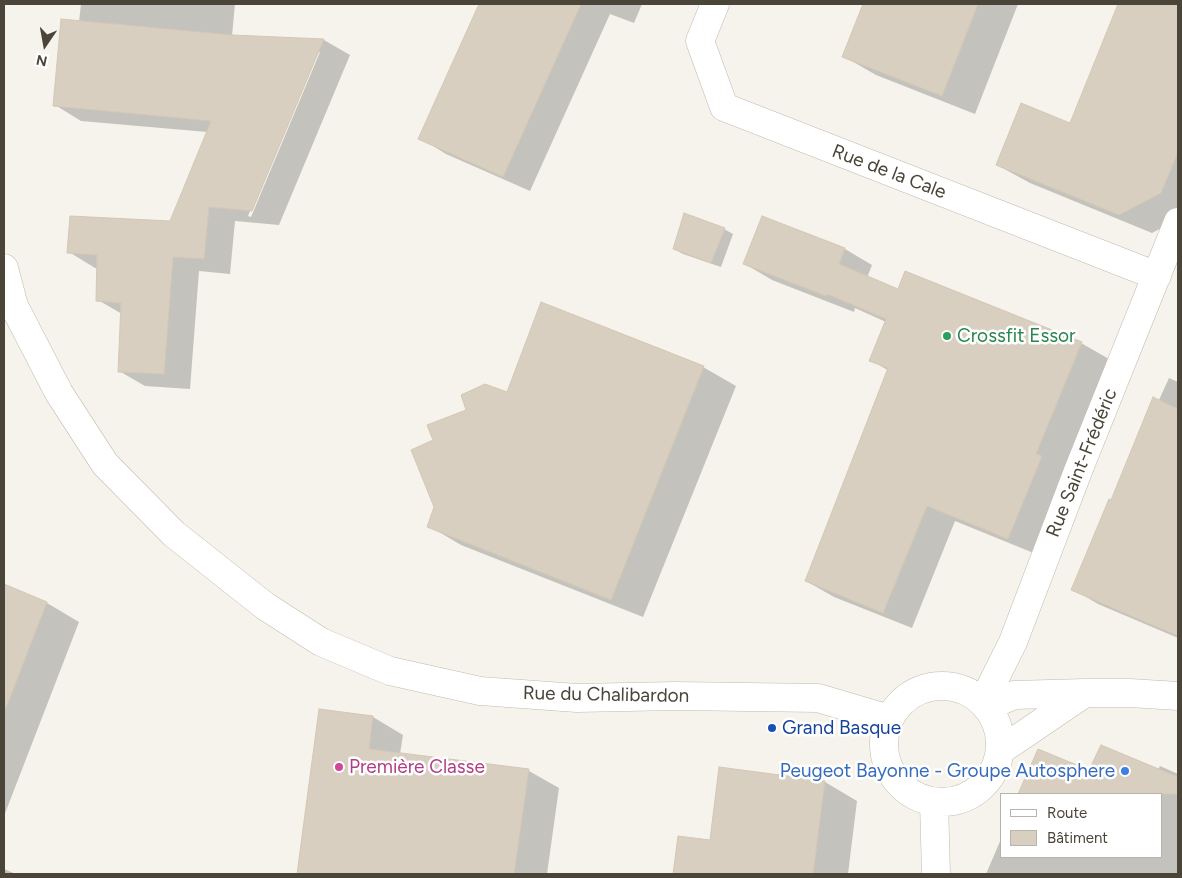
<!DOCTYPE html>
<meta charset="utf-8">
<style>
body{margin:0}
#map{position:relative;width:1182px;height:878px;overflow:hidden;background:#f6f3ec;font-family:Figtree,sans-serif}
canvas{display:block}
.frame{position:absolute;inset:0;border:5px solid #4b4439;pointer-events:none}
.legend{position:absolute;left:1000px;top:793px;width:162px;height:65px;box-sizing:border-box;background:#fff;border:1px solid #b7b4b0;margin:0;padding:6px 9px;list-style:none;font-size:15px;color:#4b4439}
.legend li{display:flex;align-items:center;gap:10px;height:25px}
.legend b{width:25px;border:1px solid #b7b4b0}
.north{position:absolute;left:20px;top:20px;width:50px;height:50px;-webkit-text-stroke:4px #fff;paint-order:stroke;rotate:192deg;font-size:14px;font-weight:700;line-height:20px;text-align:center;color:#4b4439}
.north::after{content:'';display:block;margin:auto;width:18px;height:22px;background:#4b4439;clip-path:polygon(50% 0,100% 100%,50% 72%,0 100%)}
</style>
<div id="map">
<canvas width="1182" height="878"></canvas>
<div class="frame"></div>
<ul class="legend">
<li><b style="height:6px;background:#fff"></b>Route</li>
<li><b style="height:14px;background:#d8cfc1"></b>Bâtiment</li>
</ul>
<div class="north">N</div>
</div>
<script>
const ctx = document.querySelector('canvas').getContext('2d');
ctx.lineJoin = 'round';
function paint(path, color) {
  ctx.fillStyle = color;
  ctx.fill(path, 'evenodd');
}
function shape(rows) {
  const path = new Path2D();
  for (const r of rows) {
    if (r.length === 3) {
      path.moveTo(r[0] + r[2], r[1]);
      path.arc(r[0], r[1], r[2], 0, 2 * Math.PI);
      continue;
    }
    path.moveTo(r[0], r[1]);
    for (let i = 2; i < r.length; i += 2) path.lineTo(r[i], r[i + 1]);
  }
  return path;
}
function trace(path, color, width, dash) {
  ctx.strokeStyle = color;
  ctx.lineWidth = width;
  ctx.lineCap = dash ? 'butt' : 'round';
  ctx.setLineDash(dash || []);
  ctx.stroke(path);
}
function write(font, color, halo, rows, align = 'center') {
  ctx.font = font + ' Figtree,sans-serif';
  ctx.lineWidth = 5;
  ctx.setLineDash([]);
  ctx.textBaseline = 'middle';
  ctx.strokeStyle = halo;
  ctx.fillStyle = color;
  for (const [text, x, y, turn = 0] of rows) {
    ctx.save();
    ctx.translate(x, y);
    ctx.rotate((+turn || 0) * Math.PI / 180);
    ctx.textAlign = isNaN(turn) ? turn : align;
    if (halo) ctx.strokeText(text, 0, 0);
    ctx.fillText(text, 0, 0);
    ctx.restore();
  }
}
paint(shape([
 [81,4,235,4,232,36,324,40,350,55,279,225,235,221,230,274,199,271,190,389,145,386,119,371,122,314,98,300,98,268,95,268,69,252,171,222,207,132,81,121,55,105,79,22],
 [317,52,320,52,251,217,248,216],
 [481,4,642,4,634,23,610,14,530,191,446,154,420,138],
 [864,4,1018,4,975,114,876,75,843,56],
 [1119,4,1178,4,1178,219,1152,233,1030,183,997,165,1070,124],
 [724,229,733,234,721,267,683,254,674,249],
 [845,249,872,265,867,278,899,291,1081,343,1109,359,1036,554,955,521,912,628,834,597,806,581,889,371,871,360,886,322,855,308,854,312,772,280,745,264],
 [703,367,736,386,643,617,461,545,429,526,436,507,435,441,507,394],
 [1169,378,1178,382,1178,638,1098,604,1073,589],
 [4,585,47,603,79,622,4,816],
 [320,711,373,717,403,735,400,754,529,771,559,788,547,874,298,874],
 [1039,750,1090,771,1158,770,1160,766,1178,774,1178,874,986,874,1001,839,1001,857,1161,857,1161,794,1020,794],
 [720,768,825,782,857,801,848,874,675,874,679,838,711,842],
 [4,869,16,874,4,874]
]), '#0003');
const building = shape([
 [479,4,581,4,503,177,418,139,479,4],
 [863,4,978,4,942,96,842,57,863,4],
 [1118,4,1178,4,1178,152,1161,193,1119,215,996,165,1021,103,1070,123,1118,4],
 [61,19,232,35,324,39,252,211,209,207,204,259,173,257,164,374,118,372,121,303,96,301,97,255,67,253,70,216,170,221,211,121,53,106,61,19],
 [684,213,725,228,711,263,673,249,684,213],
 [762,216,845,248,839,264,898,289,905,271,1082,342,1036,454,1042,456,1008,539,927,506,883,613,805,581,888,368,869,361,886,319,827,294,826,296,743,264,762,216],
 [541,302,704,366,611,600,427,527,434,507,411,450,433,440,427,425,466,410,461,395,485,384,507,392,541,302],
 [1153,397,1178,409,1178,636,1071,590,1109,499,1111,500,1153,397],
 [4,584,47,602,6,708,4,708,4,584],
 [319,709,373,716,369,749,529,769,514,874,297,874,319,709],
 [1101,745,1178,777,1178,794,1018,794,1038,749,1089,770,1101,745],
 [719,767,825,781,813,874,673,874,678,836,710,840,719,767]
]);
paint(building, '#d8cfc1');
trace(building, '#d3c7b4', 1);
const minor = shape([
 [715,4,700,41,724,107,1157,276],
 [4,268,14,306,59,393,105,464,174,534,265,606,321,642,390,671,480,691,577,698,676,696,818,698,889,719],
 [942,744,58],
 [983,702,1013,642,1078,471,1178,222],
 [987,707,1014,695,1085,693,1130,693,1178,696],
 [1001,750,1085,693],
 [934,802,936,874]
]);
trace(minor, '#c2bbae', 29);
trace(minor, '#fff', 28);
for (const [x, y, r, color] of [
 [947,336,5,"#2e9e5b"],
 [772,728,5,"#1a4fb4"],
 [339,767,5,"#d1479c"],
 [1125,771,5,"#3f7fe0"]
]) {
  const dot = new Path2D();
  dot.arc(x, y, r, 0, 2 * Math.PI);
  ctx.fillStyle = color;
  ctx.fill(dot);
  trace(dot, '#fff', 2);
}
write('19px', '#4b4439', '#fff', [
 ["Rue de la Cale",889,172,21],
 ["Rue Saint-Frédéric",1082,463,-68],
 ["Rue du Chalibardon",606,695,1]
]);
write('19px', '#27864d', '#fff', [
 ["Crossfit Essor",957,336]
], 'left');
write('19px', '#164399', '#fff', [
 ["Grand Basque",782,728]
], 'left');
write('19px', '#b23c85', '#fff', [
 ["Première Classe",349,767]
], 'left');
write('19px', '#366cbe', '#fff', [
 ["Peugeot Bayonne - Groupe Autosphere",1115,771]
], 'right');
</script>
